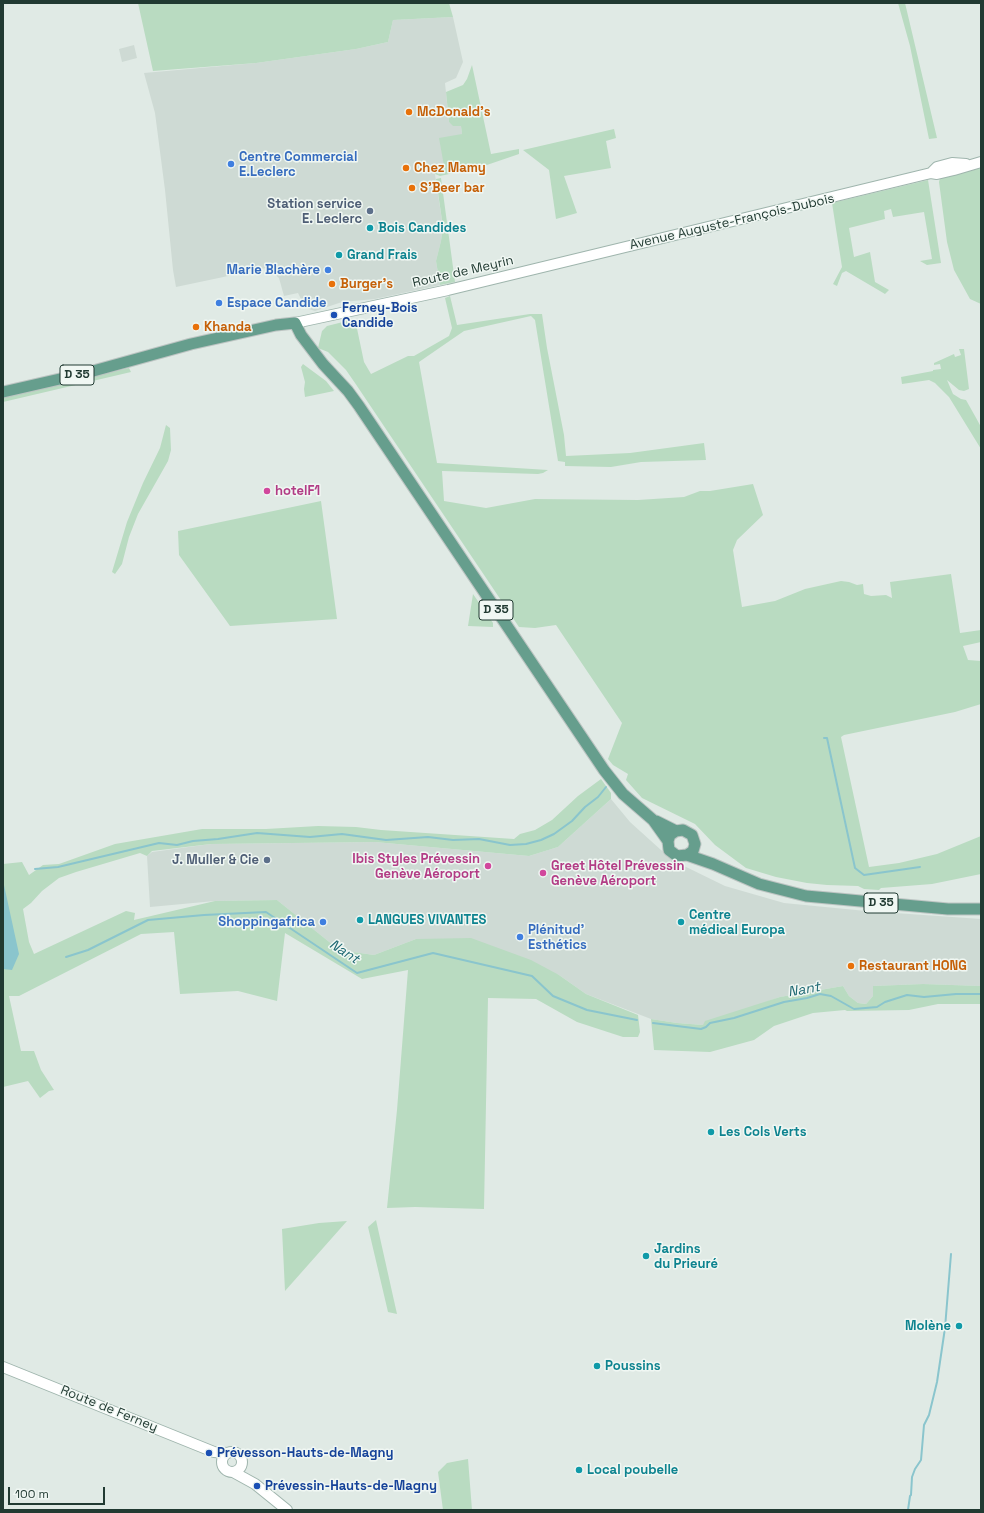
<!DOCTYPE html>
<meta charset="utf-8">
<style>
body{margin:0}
#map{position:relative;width:984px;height:1513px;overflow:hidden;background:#e0eae5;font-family:"Space Grotesk",sans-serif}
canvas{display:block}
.frame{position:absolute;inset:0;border:4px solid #213a32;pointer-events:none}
.scale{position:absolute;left:8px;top:1487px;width:97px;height:18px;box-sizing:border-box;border:2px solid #213a32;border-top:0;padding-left:5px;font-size:12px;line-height:14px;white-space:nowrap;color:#213a32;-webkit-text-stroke:3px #f0f7f3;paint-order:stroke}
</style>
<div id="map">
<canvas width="984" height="1513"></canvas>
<div class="frame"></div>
<div class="scale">100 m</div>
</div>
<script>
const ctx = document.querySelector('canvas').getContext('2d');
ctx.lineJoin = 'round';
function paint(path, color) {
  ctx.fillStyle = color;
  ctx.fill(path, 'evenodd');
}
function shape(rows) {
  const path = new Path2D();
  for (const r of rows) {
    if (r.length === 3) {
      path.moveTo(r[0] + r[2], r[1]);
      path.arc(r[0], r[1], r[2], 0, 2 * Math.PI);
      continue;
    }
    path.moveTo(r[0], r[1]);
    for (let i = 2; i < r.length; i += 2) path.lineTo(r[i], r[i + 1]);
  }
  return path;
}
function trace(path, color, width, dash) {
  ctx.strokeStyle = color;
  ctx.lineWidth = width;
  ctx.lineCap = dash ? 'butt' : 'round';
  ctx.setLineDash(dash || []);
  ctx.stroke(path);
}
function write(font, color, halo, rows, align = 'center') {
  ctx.font = font + ' "Space Grotesk",sans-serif';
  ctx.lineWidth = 3;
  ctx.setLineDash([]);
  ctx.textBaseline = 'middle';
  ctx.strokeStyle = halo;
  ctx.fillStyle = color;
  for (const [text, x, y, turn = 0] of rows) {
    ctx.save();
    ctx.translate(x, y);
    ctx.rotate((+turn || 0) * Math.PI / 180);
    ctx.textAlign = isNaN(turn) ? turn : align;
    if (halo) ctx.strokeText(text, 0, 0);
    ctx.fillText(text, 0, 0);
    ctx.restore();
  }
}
paint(shape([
 [453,17,463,62,456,78,445,83,449,122,461,126,462,134,444,166,434,168,443,227,441,241,436,261,440,285,375,299,342,302,315,311,309,309,304,305,298,293,284,296,279,278,269,269,266,268,176,287,173,270,165,190,155,113,144,73,256,63,356,49,388,42,393,20],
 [134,45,137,58,122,62,119,49],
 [611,799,630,822,661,850,680,864,725,886,784,903,866,911,981,919,981,986,923,984,873,986,873,996,866,1004,858,1003,849,996,843,986,780,997,703,1025,677,1023,651,1019,586,994,559,975,416,939,374,955,346,951,333,945,277,900,215,901,150,907,147,856,152,852,211,844,375,842,529,856,558,847]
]), '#cedad4');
paint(shape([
 [138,3,396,3,396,4,449,3,453,17,393,20,388,42,356,49,256,63,153,71],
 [898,3,905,3,937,138,929,139,910,46],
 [472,65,491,154,519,149,519,154,481,167,440,176,435,174,434,168,444,166,439,138,462,134,461,126,453,126,449,122,446,92,463,85,467,79],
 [614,129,616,138,606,141,611,168,564,176,577,213,556,219,549,170,523,150],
 [981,168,981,304,970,299,954,270,947,242,939,182,940,178],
 [441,178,455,282,440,285,436,261,441,241,443,227,436,179],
 [928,180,941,263,927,265,920,261,932,259,924,212,893,217,891,209,884,211,885,219,849,228,854,257,870,252,875,282,889,290,885,294,846,271,842,273,837,286,833,284,842,267,832,203],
 [450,296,457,325,530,314,542,314,547,348,564,435,566,456,630,453,704,443,706,460,641,462,611,467,565,466,565,462,558,461,535,320,531,316,464,331,419,362,437,463,548,470,543,473,538,474,442,471,444,501,486,508,535,499,638,500,684,497,700,491,710,491,753,484,763,515,737,540,733,550,742,607,775,601,805,589,841,581,849,582,857,585,863,584,864,594,871,596,886,595,892,598,890,582,951,574,960,633,981,630,981,642,963,646,968,660,981,661,981,704,955,712,844,735,841,737,869,867,899,863,937,854,981,836,981,874,932,884,881,888,879,890,864,889,858,886,827,885,807,883,776,877,746,868,715,845,695,824,642,798,626,780,628,774,613,765,608,759,622,723,556,625,535,628,519,627,355,383,346,370,328,352,318,348,322,331,327,326,355,319,364,362,371,374,408,356,414,356,449,336,452,328,445,298],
 [959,349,964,349,969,389,964,391,959,390,947,380,953,394,961,399,966,400,975,416,981,427,981,449,949,397,935,383,929,380,902,384,901,377,933,371,933,370,941,369,940,364,934,365,934,363,954,354,955,357,961,355],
 [303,364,326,381,334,391,305,397,304,389,305,382,301,367],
 [129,368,131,372,3,402,3,398],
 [166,425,170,428,171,450,168,461,138,514,129,537,122,564,115,574,112,572,127,522,143,483,160,448],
 [321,501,337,619,230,626,179,555,178,531],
 [473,594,493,623,493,627,468,626],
 [601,779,611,793,611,799,558,847,529,856,375,842,211,844,152,851,147,856,140,853,76,872,59,878,42,891,31,903,23,909,29,942,34,954,126,911,135,913,134,920,215,901,277,900,333,945,346,951,374,955,416,939,471,938,531,960,559,975,586,994,638,1015,640,1032,638,1037,623,1037,577,1022,536,999,488,998,484,1209,415,1207,387,1208,397,1110,408,970,362,979,285,933,277,1001,238,991,180,994,174,932,141,934,19,996,9,996,21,1051,34,1051,41,1070,54,1090,49,1091,40,1098,28,1081,3,1087,3,864,22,862,29,875,43,865,59,864,115,844,202,829,266,829,318,826,356,827,381,830,514,839,520,834,535,830,552,820,578,796],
 [923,984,981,986,981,1004,938,1004,909,1010,847,1011,845,1010,813,1013,774,1026,754,1040,710,1052,654,1050,651,1019,677,1023,703,1025,705,1021,780,997,843,986,849,996,858,1003,866,1004,873,996,873,986],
 [376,1220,397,1314,388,1312,368,1227],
 [347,1221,285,1291,282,1229,319,1223],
 [468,1459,472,1510,443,1510,438,1472,447,1463]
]), '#b9dbc1');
paint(shape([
 [3,885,4,885,19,954,12,970,3,969]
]), '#8ac5cd');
trace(shape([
 [824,738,827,738,855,868,864,875,920,867],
 [35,869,58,867,159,843,177,845,193,841,218,839,257,833,310,837,342,834,386,840,428,837,453,840,479,839,510,845,526,844,541,840,554,834,572,821,585,807,598,797,606,787],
 [66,957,88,950,148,920,204,915,266,912,357,973,433,953,532,976,553,996,587,1010,637,1020],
 [653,1023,701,1029,706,1027,710,1023,734,1018,784,1002,807,998,820,994,831,996,854,1009,877,1007,885,1002,907,995,924,997,956,994,981,994],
 [908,1510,910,1496,911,1495,912,1477,915,1469,921,1460,924,1425,929,1415,937,1382,945,1328,951,1254]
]), '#8ac5cd', 2);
const secondary = shape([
 [931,173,937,167,952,163,966,164],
 [295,323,448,290,931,173,937,174,954,170,981,162],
 [3,1367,214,1452,227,1453],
 [232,1462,10],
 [235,1473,255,1484,287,1510]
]);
const primary = shape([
 [3,392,86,373,191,344,276,325,295,323,301,335,323,364,348,391,359,406,604,770,623,794,653,820,668,841],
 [656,821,676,831,683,830,692,835,695,844,693,851,687,855,677,856,669,850,668,841,670,835,676,831],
 [687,855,713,864,759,884,806,896,948,909,981,909]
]);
trace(secondary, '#9fb5ad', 12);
trace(primary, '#bcc4c2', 13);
trace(secondary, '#fff', 10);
trace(primary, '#669e8d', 11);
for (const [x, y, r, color] of [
 [409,112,4,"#e8710a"],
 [231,164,4,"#3f7fe0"],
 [406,168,4,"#e8710a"],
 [412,188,4,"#e8710a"],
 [370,211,4,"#5c6f8a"],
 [370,228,4,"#0f9aa8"],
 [339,255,4,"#0f9aa8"],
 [328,270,4,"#3f7fe0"],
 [332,284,4,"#e8710a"],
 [219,303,4,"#3f7fe0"],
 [334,315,4,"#1a4fb4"],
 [196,327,4,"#e8710a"],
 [267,491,4,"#d1479c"],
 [267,860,4,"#5c6f8a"],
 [488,866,4,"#d1479c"],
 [543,873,4,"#d1479c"],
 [360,920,4,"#0f9aa8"],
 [323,922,4,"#3f7fe0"],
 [681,922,4,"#0f9aa8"],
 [520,937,4,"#3f7fe0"],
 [851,966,4,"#e8710a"],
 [711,1132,4,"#0f9aa8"],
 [646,1256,4,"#0f9aa8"],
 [959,1326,4,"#0f9aa8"],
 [597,1366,4,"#0f9aa8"],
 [209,1453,4,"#1a4fb4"],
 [579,1470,4,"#0f9aa8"],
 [257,1486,4,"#1a4fb4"]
]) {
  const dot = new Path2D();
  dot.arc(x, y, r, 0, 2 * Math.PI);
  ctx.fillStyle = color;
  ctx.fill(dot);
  trace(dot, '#f0f7f3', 1.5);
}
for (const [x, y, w] of [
 [77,375,34],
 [496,610,34],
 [881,903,34]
]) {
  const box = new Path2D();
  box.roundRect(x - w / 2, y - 10, w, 20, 3);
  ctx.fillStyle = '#f0f7f3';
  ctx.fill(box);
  trace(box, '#213a32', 1);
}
write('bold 12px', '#213a32', null, [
 ["D 35",77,375],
 ["D 35",496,610],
 ["D 35",881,903]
]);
write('bold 13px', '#c56008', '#f0f7f3', [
 ["McDonald's",417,112],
 ["Chez Mamy",414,168],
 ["S'Beer bar",420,188],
 ["Burger's",340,284],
 ["Khanda",204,327],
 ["Restaurant HONG",859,966]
], 'left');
write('bold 13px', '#366cbe', '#f0f7f3', [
 ["Centre Commercial",239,157],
 ["E.Leclerc",239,172],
 ["Marie Blachère",320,270,"right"],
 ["Espace Candide",227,303],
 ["Shoppingafrica",315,922,"right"],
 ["Plénitud'",528,930],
 ["Esthétics",528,945]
], 'left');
write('bold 13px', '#4e5e75', '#f0f7f3', [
 ["Station service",362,204],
 ["E. Leclerc",362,219],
 ["J. Muller & Cie",259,860]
], 'right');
write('13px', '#213a32', '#f0f7f3', [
 ["Avenue Auguste-François-Dubois",732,222,-13],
 ["Route de Meyrin",463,272,-13],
 ["Route de Ferney",109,1409,22]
]);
write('bold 13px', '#0d838f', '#f0f7f3', [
 ["Bois Candides",378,228],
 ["Grand Frais",347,255],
 ["Centre",689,915],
 ["médical Europa",689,930],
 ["LANGUES VIVANTES",368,920],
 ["Les Cols Verts",719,1132],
 ["Jardins",654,1249],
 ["du Prieuré",654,1264],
 ["Molène",951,1326,"right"],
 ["Poussins",605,1366],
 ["Local poubelle",587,1470]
], 'left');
write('bold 13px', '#164399', '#f0f7f3', [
 ["Ferney-Bois",342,308],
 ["Candide",342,323],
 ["Prévesson-Hauts-de-Magny",217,1453],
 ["Prévessin-Hauts-de-Magny",265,1486]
], 'left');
write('bold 13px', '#b23c85', '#f0f7f3', [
 ["hotelF1",275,491],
 ["Ibis Styles Prévessin",480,859,"right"],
 ["Genève Aéroport",480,874,"right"],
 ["Greet Hôtel Prévessin",551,866],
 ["Genève Aéroport",551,881]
], 'left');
write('italic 14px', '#1e6872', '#f0f7f3', [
 ["Nant",344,952,33],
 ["Nant",804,990,-10]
]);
</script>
